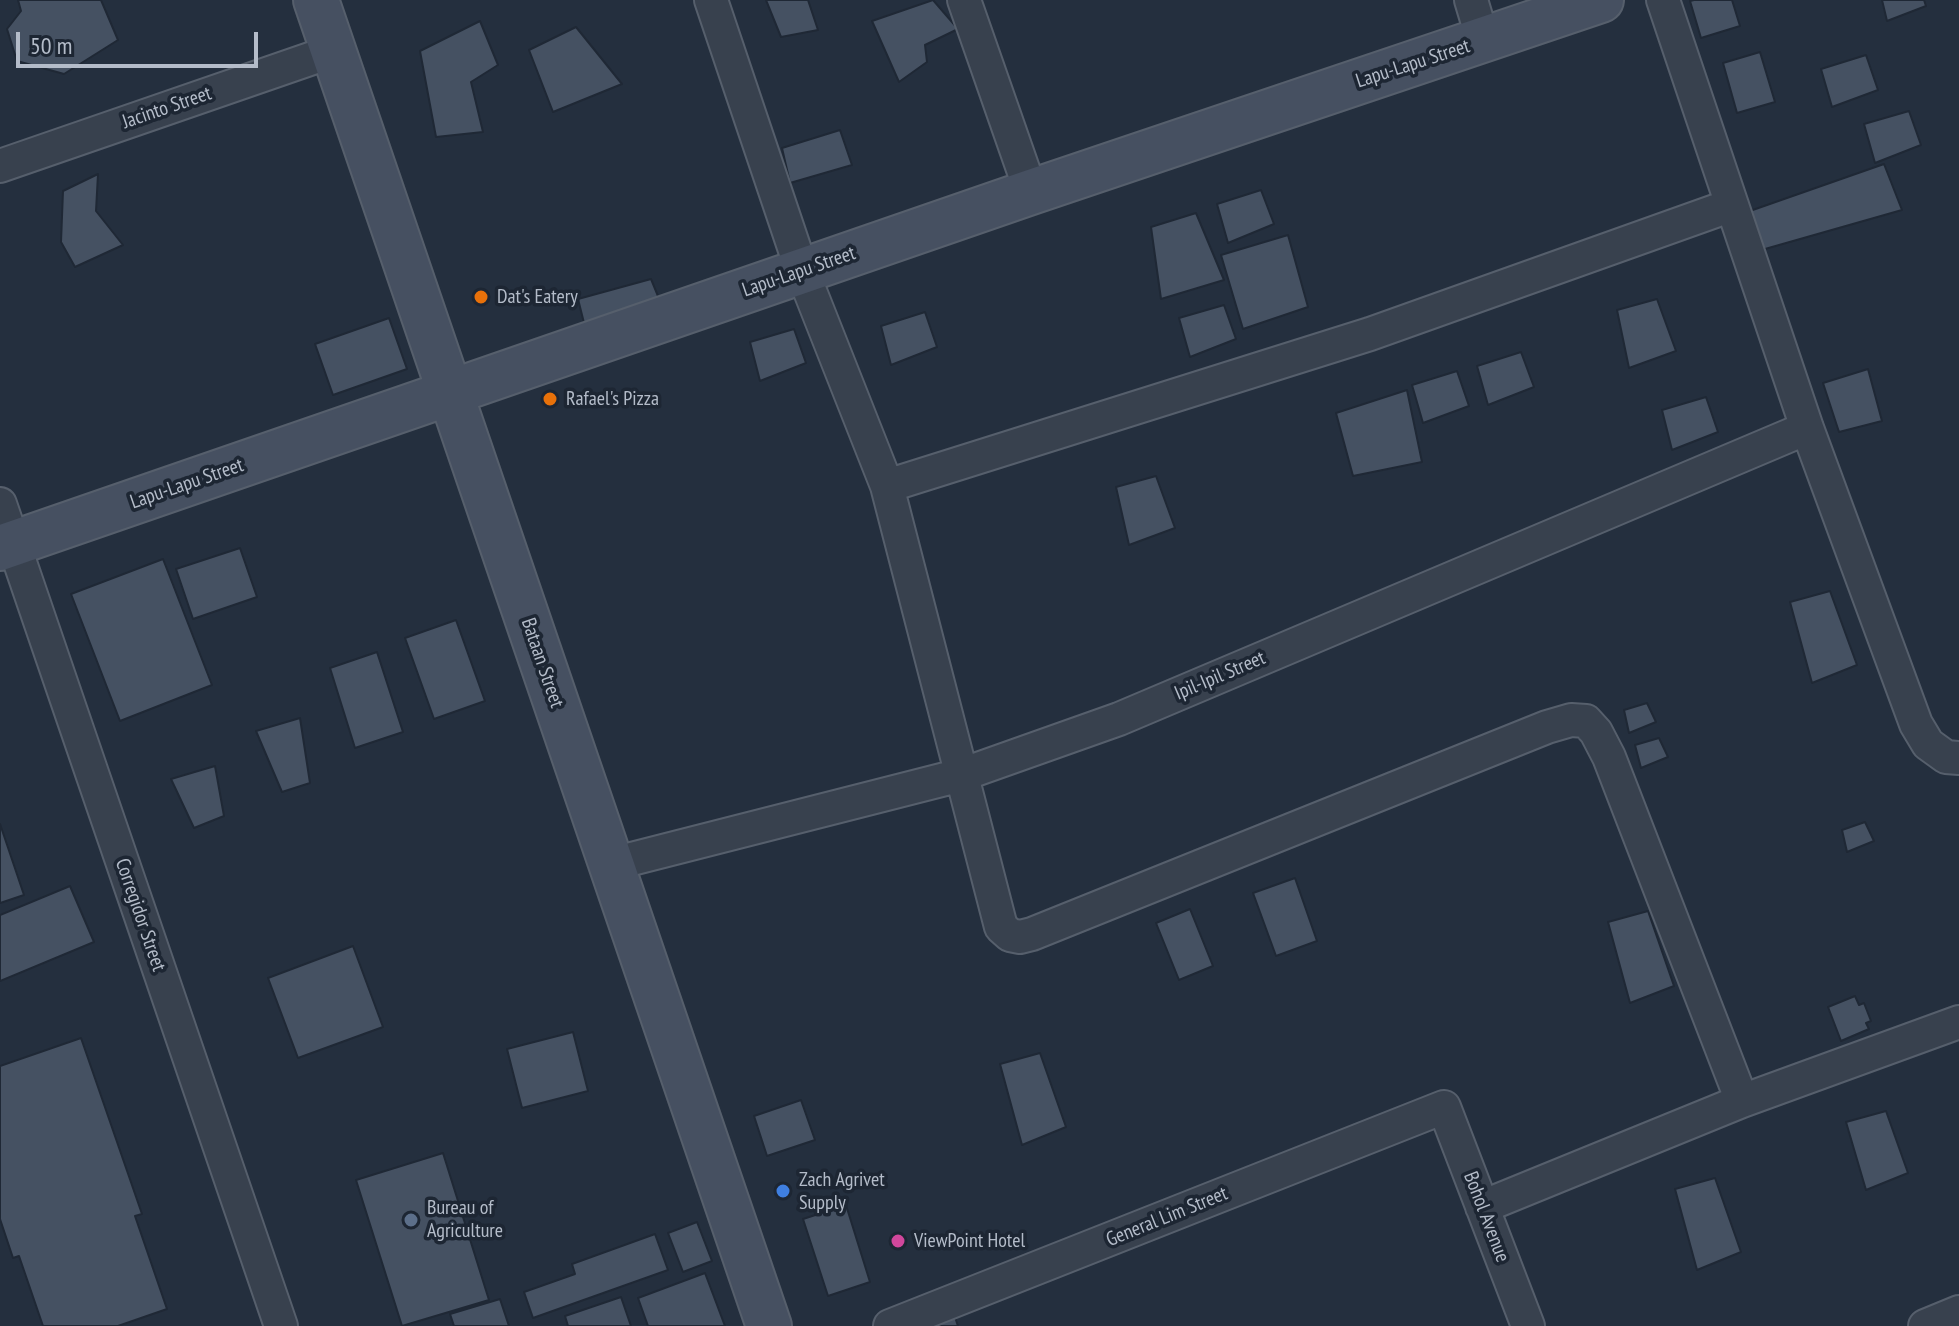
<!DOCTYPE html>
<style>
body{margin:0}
#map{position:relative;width:1959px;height:1326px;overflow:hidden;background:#242f3e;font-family:"PT Sans Narrow",sans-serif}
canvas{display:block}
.scale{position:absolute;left:16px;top:32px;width:242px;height:36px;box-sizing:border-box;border:4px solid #b4bcc9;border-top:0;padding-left:10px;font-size:24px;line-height:28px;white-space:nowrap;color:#b4bcc9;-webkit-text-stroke:6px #1d2633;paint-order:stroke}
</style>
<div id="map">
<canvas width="1959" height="1326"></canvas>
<div class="scale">50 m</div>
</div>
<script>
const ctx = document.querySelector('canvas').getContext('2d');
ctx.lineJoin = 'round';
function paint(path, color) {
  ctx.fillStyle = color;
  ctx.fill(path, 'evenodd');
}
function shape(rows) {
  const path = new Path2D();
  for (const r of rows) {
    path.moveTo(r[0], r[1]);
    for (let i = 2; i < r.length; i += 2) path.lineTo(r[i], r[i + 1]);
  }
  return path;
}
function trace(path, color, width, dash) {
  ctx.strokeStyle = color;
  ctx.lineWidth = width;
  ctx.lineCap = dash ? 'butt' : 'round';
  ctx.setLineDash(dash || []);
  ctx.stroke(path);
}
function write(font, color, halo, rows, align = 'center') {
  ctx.font = font + ' "PT Sans Narrow",sans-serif';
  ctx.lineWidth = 7;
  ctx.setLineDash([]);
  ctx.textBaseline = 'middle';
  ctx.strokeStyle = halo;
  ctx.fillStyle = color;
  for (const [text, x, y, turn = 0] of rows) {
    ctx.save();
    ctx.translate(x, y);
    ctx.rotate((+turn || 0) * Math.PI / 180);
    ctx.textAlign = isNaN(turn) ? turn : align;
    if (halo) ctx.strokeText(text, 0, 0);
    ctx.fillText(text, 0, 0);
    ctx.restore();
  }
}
const building = shape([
 [18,0,101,0,118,40,64,74,17,61,7,29,21,11,18,0],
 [766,0,808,0,818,30,781,37,766,0],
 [933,0,958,29,925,45,927,62,899,82,872,21,933,0],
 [1694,0,1732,0,1740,26,1701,38,1690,1,1694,0],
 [1882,0,1924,0,1926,6,1887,21,1882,0],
 [480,21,498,65,471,82,483,132,436,137,420,51,480,21],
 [576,27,622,84,553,112,529,50,576,27],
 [1760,52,1775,102,1737,113,1723,63,1760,52],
 [1866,55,1878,90,1832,107,1821,69,1866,55],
 [1909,111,1921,145,1875,163,1864,124,1909,111],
 [840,130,852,165,790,183,782,148,840,130],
 [1884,164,1902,210,1758,251,1747,212,1884,164],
 [98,174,96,211,123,245,75,267,61,242,63,191,98,174],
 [1261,190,1274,224,1228,243,1217,204,1261,190],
 [1196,213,1224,280,1161,299,1151,227,1196,213],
 [1288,235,1308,307,1243,329,1221,255,1288,235],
 [651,279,660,301,585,327,578,299,651,279],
 [1657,299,1676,351,1629,368,1617,310,1657,299],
 [1224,305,1236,339,1190,357,1179,318,1224,305],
 [925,312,937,347,891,365,881,326,925,312],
 [389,318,407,369,333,395,315,344,389,318],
 [794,329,806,363,760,381,750,342,794,329],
 [1521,352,1534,387,1488,405,1477,366,1521,352],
 [1868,369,1882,421,1839,432,1823,383,1868,369],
 [1457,371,1469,406,1423,423,1412,385,1457,371],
 [1407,390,1422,462,1353,476,1336,413,1407,390],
 [1706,397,1718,432,1672,450,1662,410,1706,397],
 [1156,476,1175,528,1129,545,1116,487,1156,476],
 [240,548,257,597,193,619,176,569,240,548],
 [163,559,212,685,120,721,71,594,163,559],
 [1830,591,1857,665,1812,683,1790,602,1830,591],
 [456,620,485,701,434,719,405,638,456,620],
 [377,652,403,732,355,748,330,668,377,652],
 [1647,703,1656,722,1629,733,1624,710,1647,703],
 [300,718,310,783,282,792,256,731,300,718],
 [1659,738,1668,757,1641,768,1635,745,1659,738],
 [215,766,224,816,194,828,171,779,215,766],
 [1865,822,1874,841,1847,852,1842,830,1865,822],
 [0,824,24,895,0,903,0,824],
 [1295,878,1317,941,1276,956,1253,893,1295,878],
 [70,886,94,942,0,981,0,915,70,886],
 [1190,909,1213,966,1179,980,1156,923,1190,909],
 [1648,911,1674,986,1630,1003,1608,922,1648,911],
 [353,946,383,1027,298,1058,268,978,353,946],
 [1855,996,1859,1005,1864,1003,1871,1021,1866,1023,1869,1029,1841,1041,1828,1007,1855,996],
 [573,1032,588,1091,522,1108,507,1049,573,1032],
 [81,1038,142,1214,135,1216,167,1309,118,1326,43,1326,19,1256,13,1258,0,1219,0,1066,81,1038],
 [1040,1053,1066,1127,1022,1145,1000,1064,1040,1053],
 [801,1100,815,1140,767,1156,754,1116,801,1100],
 [1886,1111,1908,1173,1866,1190,1846,1122,1886,1111],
 [443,1153,489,1300,402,1326,356,1180,443,1153],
 [1715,1178,1741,1252,1697,1270,1675,1189,1715,1178],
 [846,1205,870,1282,828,1296,803,1219,846,1205],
 [697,1222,712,1261,683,1272,668,1233,697,1222],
 [655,1234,668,1270,533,1318,524,1292,575,1274,572,1264,655,1234],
 [705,1273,725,1326,648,1326,638,1298,705,1273],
 [621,1297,631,1326,568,1326,565,1316,621,1297],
 [500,1299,509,1326,454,1326,450,1314,500,1299],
 [955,1317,958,1326,932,1326,955,1317]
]);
paint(building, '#455162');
trace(building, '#1f2835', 2);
const street = shape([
 [711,0,802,271,887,486,1001,927,1010,935,1020,937,1032,934,1547,727,1571,720,1586,721,1596,732,1609,757,1742,1101],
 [964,0,1031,192],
 [1471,0,1483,40],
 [1663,0,1807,428,1916,724,1928,744,1946,757,1959,758],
 [0,166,333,51],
 [887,486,1370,334,1732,205],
 [0,504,281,1326],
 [612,864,961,775,1119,719,1807,428],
 [1482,1207,1742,1101,1959,1022],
 [890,1326,1444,1107,1528,1326],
 [1925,1326,1959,1312]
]);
const secondary = shape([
 [316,0,769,1326],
 [0,548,1031,192,1601,0]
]);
trace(street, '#565f6c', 36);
trace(secondary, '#565f6c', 48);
trace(street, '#38414e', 32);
trace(secondary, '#465061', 44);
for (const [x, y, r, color] of [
 [481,297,8,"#e8710a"],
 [550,399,8,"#e8710a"],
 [783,1191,8,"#3f7fe0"],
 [411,1220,8,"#5c6f8a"],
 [898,1241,8,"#d1479c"]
]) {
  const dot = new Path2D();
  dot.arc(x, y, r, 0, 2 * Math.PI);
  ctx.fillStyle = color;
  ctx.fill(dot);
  trace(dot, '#1d2633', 3);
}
write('20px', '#b4bcc9', '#1d2633', [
 ["Lapu-Lapu Street",1413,64,-18],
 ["Jacinto Street",167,108,-19],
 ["Lapu-Lapu Street",799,272,-19],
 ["Lapu-Lapu Street",187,484,-19],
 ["Bataan Street",542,663,71],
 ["Ipil-Ipil Street",1220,676,-23],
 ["Corregidor Street",140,915,71],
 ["General Lim Street",1167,1217,-22],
 ["Bohol Avenue",1486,1217,69]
]);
write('20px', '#b4bcc9', '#1d2633', [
 ["Dat's Eatery",497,297],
 ["Rafael's Pizza",566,399],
 ["Zach Agrivet",799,1180],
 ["Supply",799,1203],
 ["Bureau of",427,1208],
 ["Agriculture",427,1231],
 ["ViewPoint Hotel",914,1241]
], 'left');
</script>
